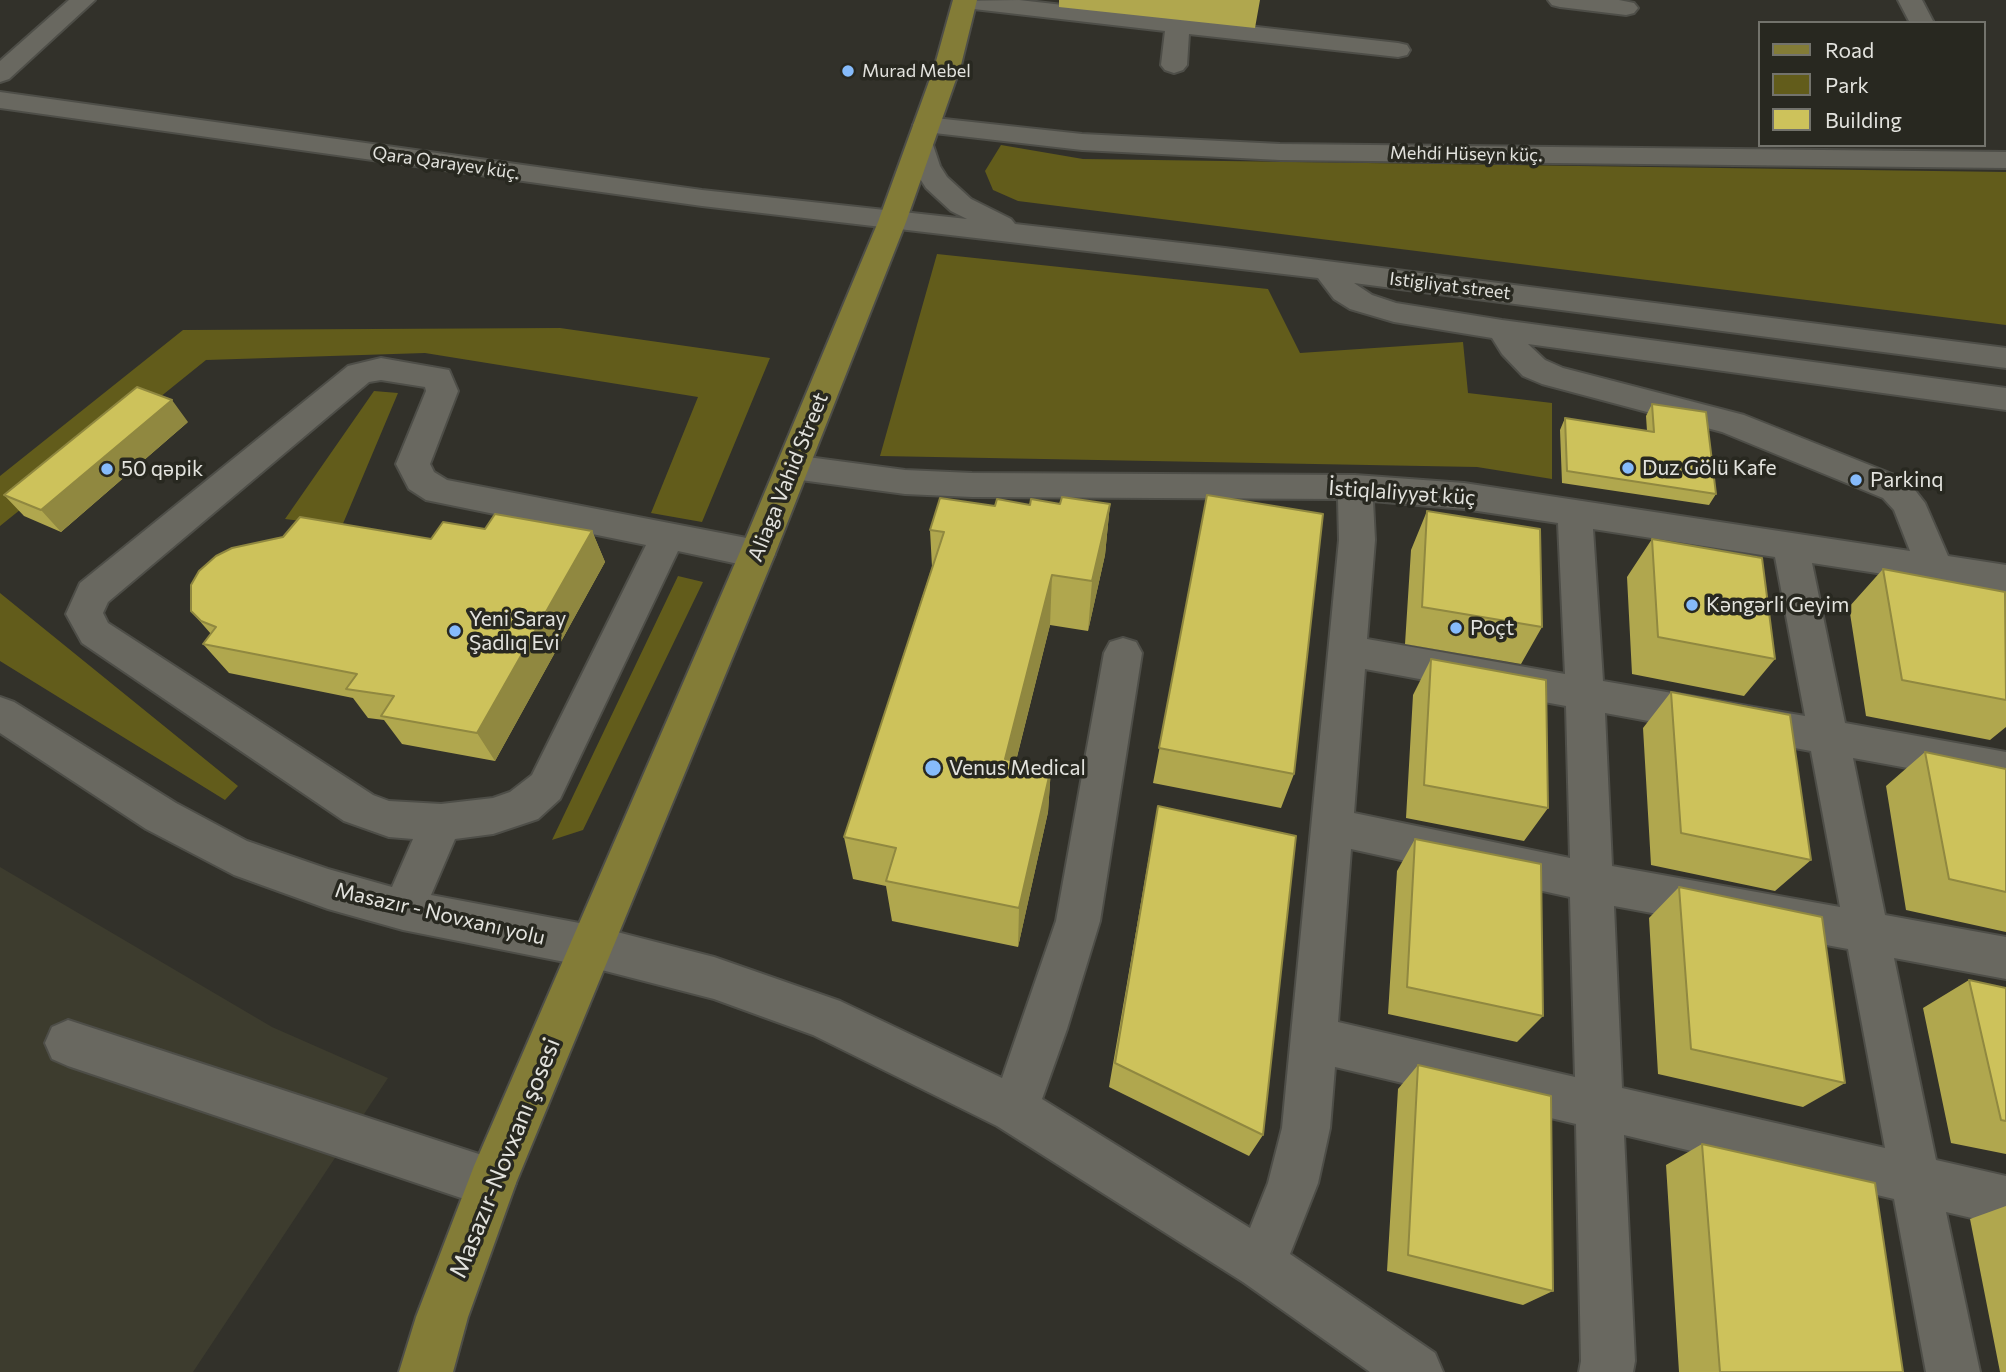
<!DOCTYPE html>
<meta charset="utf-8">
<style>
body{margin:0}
#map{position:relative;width:2006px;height:1372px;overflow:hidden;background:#32312a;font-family:Commissioner,sans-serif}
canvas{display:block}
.legend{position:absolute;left:1758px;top:21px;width:228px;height:126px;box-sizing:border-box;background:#282820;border:2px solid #73736c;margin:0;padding:9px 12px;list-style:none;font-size:21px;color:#e3e3de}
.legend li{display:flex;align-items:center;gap:14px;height:35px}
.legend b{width:35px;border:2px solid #73736c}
</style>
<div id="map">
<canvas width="2006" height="1372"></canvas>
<ul class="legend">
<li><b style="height:9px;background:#837c37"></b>Road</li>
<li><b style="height:19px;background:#625c1b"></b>Park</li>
<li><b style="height:19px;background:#cdc25b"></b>Building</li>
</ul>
</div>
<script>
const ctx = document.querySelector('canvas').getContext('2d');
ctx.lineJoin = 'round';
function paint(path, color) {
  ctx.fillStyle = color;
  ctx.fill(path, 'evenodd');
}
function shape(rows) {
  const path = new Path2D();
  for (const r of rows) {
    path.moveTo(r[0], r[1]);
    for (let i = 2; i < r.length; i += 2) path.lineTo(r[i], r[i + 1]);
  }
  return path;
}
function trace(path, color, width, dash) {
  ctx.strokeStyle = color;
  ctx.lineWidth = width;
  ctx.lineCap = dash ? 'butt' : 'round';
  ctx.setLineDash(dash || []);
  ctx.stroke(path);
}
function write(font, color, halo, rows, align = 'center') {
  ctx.font = font + ' Commissioner,sans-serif';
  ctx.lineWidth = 7;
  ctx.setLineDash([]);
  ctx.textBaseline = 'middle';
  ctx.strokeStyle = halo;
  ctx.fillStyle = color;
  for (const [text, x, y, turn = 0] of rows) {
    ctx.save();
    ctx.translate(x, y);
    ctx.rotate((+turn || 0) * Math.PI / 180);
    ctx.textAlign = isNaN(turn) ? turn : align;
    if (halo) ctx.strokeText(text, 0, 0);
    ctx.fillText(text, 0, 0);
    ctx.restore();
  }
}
paint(shape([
 [0,867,272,1027,388,1078,193,1372,0,1372]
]), '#3d3c2e');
paint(shape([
 [1001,145,1083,159,2006,172,2006,325,1018,201,993,190,985,171],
 [937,254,1268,289,1300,353,1463,342,1468,393,1552,403,1552,479,1477,467,880,456],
 [560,328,770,358,702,522,651,513,698,397,425,353,206,360,0,526,0,476,183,330],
 [374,391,398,393,342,526,285,519],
 [678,576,703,582,583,830,552,840],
 [0,593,238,786,225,800,0,661]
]), '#625c1b');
const minor = shape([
 [69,0,95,0,9,79,0,82,0,61,69,0],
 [1019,0,1398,43,1407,45,1410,50,1407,55,1398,57,1189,34,1187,65,1183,70,1174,73,1165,70,1161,65,1165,31,965,8,957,6,953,1,1019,0],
 [1548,0,1619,0,1634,3,1638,8,1634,13,1626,15,1560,7,1552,5,1548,0],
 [1898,0,1922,0,1934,23,1910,23,1898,0],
 [0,92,702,190,967,219,951,211,926,188,912,166,907,145,911,139,920,137,929,139,933,145,940,166,947,177,971,199,1011,219,1015,224,1225,248,2006,348,2006,368,1354,283,1372,295,1396,303,1502,320,2006,388,2006,410,1528,344,1545,360,1563,368,1744,415,1907,480,1925,503,1948,556,2006,565,2006,593,1812,563,1845,723,2006,752,2006,786,1853,758,1885,915,2006,937,2006,979,1894,958,1936,1160,2006,1176,2006,1226,1946,1212,1980,1372,1926,1372,1894,1199,1624,1135,1635,1361,1633,1372,1579,1372,1581,1361,1576,1124,1335,1067,1330,1128,1318,1183,1290,1254,1435,1353,1443,1372,1370,1372,1243,1282,997,1126,813,1035,714,999,590,967,403,930,328,909,234,875,146,829,0,733,0,697,14,702,176,803,247,841,328,869,392,887,413,839,389,837,344,821,82,643,66,614,80,583,348,366,381,358,449,370,458,391,430,464,434,472,447,480,757,540,770,544,775,554,770,564,757,568,678,551,560,799,538,819,493,834,455,839,431,895,590,925,714,957,840,1001,1002,1078,1056,921,1104,653,1110,642,1123,638,1136,642,1142,653,1100,921,1067,1029,1042,1099,1250,1228,1268,1183,1282,1128,1339,540,1338,499,972,497,905,494,793,479,781,476,776,467,781,458,793,455,905,470,972,473,1355,475,1464,483,1910,551,1894,510,1883,498,1722,432,1542,384,1523,376,1502,354,1492,338,1394,322,1350,309,1334,299,1318,278,702,206,0,108,0,92],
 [381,380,425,387,426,391,396,464,409,489,426,500,646,545,532,775,510,792,493,798,441,804,389,801,373,795,108,623,103,613,108,602,369,382,381,380],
 [1373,501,1464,509,1558,523,1565,674,1367,639,1375,540,1373,501],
 [1593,529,1775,557,1805,716,1603,681,1593,529],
 [1365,669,1566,706,1570,858,1354,813,1365,669],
 [1605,713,1811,751,1840,907,1612,866,1605,713],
 [1351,849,1570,897,1575,1077,1338,1022,1351,849],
 [1614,906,1848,949,1885,1148,1622,1088,1614,906],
 [926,117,1082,134,1280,144,2006,152,2006,168,1280,160,1082,150,917,131,913,125,917,119,926,117],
 [68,1020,491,1158,508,1166,516,1183,508,1200,491,1208,68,1066,52,1059,45,1043,52,1027,68,1020]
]);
const major = shape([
 [953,0,977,0,961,65,906,222,775,554,516,1183,468,1317,453,1372,399,1372,416,1317,474,1166,739,554,878,222,935,65,953,0]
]);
trace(minor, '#4e4e48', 4);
trace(major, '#4e4e48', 4);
paint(minor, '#696860');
paint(major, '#837c37');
paint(shape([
 [1059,0,1260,0,1255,28,1059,7],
 [1652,404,1716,494,1709,505,1562,483,1560,430,1565,418,1647,431,1646,416],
 [188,422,61,532,24,516,4,495],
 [1207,495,1294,774,1281,808,1153,783],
 [1060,504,1110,504,1105,555,1088,631,1050,625,1016,761,1051,768,1048,812,1018,947,892,921,886,886,853,879,844,837,932,567,930,530,995,506],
 [1427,511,1542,627,1521,664,1405,644,1411,550],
 [485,529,592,531,605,562,495,761,402,744,384,720,368,718,353,698,229,673,203,644,211,634,191,611,431,539],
 [1652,539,1775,659,1744,696,1632,674,1627,577],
 [1883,569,2006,594,2006,727,1990,740,1866,716,1849,607],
 [1431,659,1548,808,1524,841,1406,818,1413,695],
 [1671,692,1811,860,1775,891,1651,865,1643,728],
 [1925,752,2006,769,2006,932,1906,910,1886,786],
 [1158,806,1263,1135,1249,1156,1109,1087,1152,839],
 [1415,839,1543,1016,1517,1042,1388,1014,1397,871],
 [1679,887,1845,1083,1803,1107,1658,1074,1649,918],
 [1969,980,2006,988,2006,1154,1951,1143,1923,1008],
 [1418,1065,1553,1291,1523,1305,1387,1271,1398,1089],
 [1702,1144,1903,1372,1679,1372,1666,1165],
 [2006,1206,2006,1372,2000,1372,1970,1219]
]), '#b0a74e');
paint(shape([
 [172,400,188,422,61,532,41,510],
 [1110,504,1105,555,1088,631,1092,581],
 [592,531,605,562,495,761,477,733],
 [1052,575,1050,625,1005,804,1005,759],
 [1051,768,1048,812,1018,947,1019,908]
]), '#908840');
const building = shape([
 [137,387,172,400,41,510,4,495,137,387],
 [1652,404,1706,412,1716,494,1567,471,1565,418,1654,432,1652,404],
 [1207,495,1323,514,1294,774,1159,748,1207,495],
 [1062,497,1110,504,1092,581,1052,575,1005,759,1051,768,1019,908,886,881,896,848,844,837,944,532,930,530,940,498,995,506,997,499,1030,505,1031,499,1060,504,1062,497],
 [1427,511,1540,529,1542,627,1422,607,1427,511],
 [495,514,592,531,477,733,381,716,394,696,346,689,357,674,203,644,216,627,201,621,191,611,191,585,199,571,216,556,232,548,283,537,300,517,431,539,443,522,485,529,495,514],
 [1652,539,1762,558,1775,659,1658,637,1652,539],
 [1883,569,2005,592,2006,700,1902,680,1883,569],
 [1431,659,1546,680,1548,808,1424,785,1431,659],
 [1671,692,1790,715,1811,860,1681,833,1671,692],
 [1925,752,2006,769,2006,892,1949,879,1925,752],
 [1158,806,1296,836,1263,1135,1115,1063,1158,806],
 [1415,839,1541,864,1543,1016,1407,987,1415,839],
 [1679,887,1822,917,1845,1083,1691,1049,1679,887],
 [1969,980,2006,988,2006,1121,2001,1120,1969,980],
 [1418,1065,1551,1096,1553,1291,1408,1255,1418,1065],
 [1702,1144,1875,1183,1903,1372,1720,1372,1702,1144]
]);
paint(building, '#cdc25b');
trace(building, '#908840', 2);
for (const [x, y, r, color] of [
 [848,71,7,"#86bbfb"],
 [1628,468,7,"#86bbfb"],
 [107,469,7,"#86bbfb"],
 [1856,480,7,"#86bbfb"],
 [1692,605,7,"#86bbfb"],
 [1456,628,7,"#86bbfb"],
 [455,631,7,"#86bbfb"],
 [933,768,9,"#86bbfb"]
]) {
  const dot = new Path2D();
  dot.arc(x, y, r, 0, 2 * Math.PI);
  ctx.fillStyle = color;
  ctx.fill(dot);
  trace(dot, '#282820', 2.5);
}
write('18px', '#e3e3de', '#282820', [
 ["Murad Mebel",862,71]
], 'left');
write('18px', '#e3e3de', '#282820', [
 ["Mehdi Hüseyn küç.",1466,154,1],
 ["Qara Qarayev küç.",446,163,8],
 ["Istigliyat street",1450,286,7]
]);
write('21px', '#e3e3de', '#282820', [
 ["Duz Gölü Kafe",1642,468],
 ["50 qəpik",121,469],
 ["Parkinq",1870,480],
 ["Kəngərli Geyim",1706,605],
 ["Yeni Saray",469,619],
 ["Şadlıq Evi",469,643],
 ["Poçt",1470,628],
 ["Venus Medical",949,768]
], 'left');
write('21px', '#e3e3de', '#282820', [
 ["Aliaga Vahid Street",788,477,-68],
 ["İstiqlaliyyət küç",1402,493,4],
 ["Masazır - Novxanı yolu",440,914,13]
]);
write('24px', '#e3e3de', '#282820', [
 ["Masazır-Novxanı şosesi",505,1158,-68]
]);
</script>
